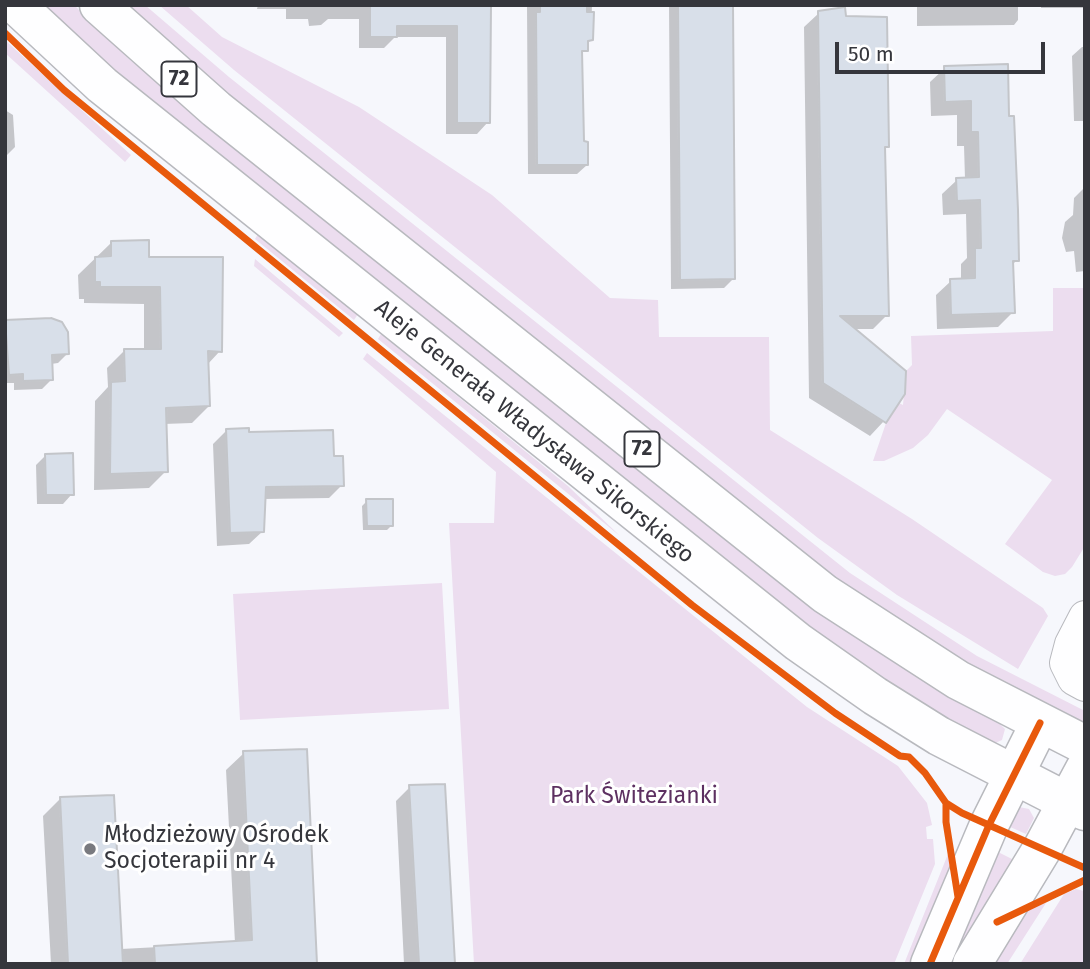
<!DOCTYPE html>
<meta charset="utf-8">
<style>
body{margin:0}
#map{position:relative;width:1090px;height:969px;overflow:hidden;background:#f6f7fc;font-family:"Fira Sans",sans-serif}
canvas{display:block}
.frame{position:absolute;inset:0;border:7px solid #35363c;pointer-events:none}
.scale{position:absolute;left:835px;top:42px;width:210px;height:32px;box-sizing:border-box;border:4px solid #35363c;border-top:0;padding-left:9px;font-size:21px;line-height:24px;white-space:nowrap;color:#35363c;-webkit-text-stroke:5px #fff;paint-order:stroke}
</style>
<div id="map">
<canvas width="1090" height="969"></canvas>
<div class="frame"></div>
<div class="scale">50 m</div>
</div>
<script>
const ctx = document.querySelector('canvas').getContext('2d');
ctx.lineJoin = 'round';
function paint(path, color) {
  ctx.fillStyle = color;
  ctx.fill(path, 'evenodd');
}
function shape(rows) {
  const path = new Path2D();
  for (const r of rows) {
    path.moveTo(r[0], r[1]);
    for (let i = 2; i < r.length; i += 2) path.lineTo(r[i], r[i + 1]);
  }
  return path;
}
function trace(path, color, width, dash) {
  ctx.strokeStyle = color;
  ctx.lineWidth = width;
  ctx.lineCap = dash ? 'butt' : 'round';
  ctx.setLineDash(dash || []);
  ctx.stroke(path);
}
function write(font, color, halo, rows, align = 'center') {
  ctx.font = font + ' "Fira Sans",sans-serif';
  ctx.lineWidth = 6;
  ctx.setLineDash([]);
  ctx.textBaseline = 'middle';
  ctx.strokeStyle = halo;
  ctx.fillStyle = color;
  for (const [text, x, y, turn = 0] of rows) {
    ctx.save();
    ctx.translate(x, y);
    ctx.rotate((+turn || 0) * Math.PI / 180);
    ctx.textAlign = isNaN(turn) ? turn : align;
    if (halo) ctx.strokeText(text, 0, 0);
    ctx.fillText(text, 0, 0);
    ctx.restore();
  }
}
paint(shape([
 [40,5,74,5,129,59,222,137,812,606,898,665,998,722,1005,729,1002,740,991,745,898,692,811,631,117,76],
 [125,5,145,5,229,77,850,573,977,656,1085,711,1085,723,971,667,842,585,219,89],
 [159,5,186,5,222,37,359,107,492,195,610,298,658,300,659,337,769,337,770,430,912,519,1043,608,1048,616,1018,669,897,595,818,538,234,70],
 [5,40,131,155,125,162,5,53],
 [258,234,358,314,354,320,255,239],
 [255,259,343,333,339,337,254,266],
 [1053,288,1085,288,1085,546,1072,567,1065,574,1055,576,1043,572,1005,544,1052,480,947,409,928,435,913,448,884,461,873,461,886,423,899,403,903,405,906,371,912,365,911,336,1053,331],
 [381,334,568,486,620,536,378,339],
 [367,353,807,707,898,766,927,803,932,825,926,827,927,839,933,839,935,864,894,964,474,964,449,523,494,523,496,472,363,359],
 [442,583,449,709,240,720,233,594],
 [1019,807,1029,809,1034,818,1026,834,1008,826],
 [996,851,1012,859,954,964,945,964],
 [948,854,951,876,917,964,904,964],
 [1076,889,1084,891,1085,964,1020,964,1064,894],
 [1046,903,1007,964,995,964,1028,910]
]), '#ecddef');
paint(shape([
 [258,5,490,5,488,122,477,134,446,134,446,37,395,37,384,48,359,48,359,19,328,19,321,25,309,26,308,19,286,19,286,9,257,9],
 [527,5,592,5,591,39,580,56,582,143,587,165,577,174,528,174],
 [669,5,731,5,733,279,724,288,671,289],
 [917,5,1018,5,1018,20,1014,25,917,26],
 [1041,5,1085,5,1085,8,1041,8],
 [819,13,887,146,883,150,887,315,873,329,854,329,884,421,870,436,809,398,804,27],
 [1082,47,1085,47,1085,121,1074,121,1072,56],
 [1006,66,1017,260,1012,265,1013,312,998,327,937,329,936,295,951,281,961,280,961,264,967,258,966,214,943,215,942,194,957,180,965,179,964,146,957,146,957,115,931,116,930,82,945,68],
 [5,110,13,115,15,147,5,157],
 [1084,188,1085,271,1076,272,1074,251,1066,252,1062,238,1065,222,1073,215,1074,198],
 [112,242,147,259,220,351,207,365,209,406,192,423,164,424,166,471,149,488,94,490,95,401,108,387,107,368,124,351,144,351,144,304,84,303,84,299,79,299,78,275],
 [5,323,67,354,58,363,51,364,52,379,42,389,14,390,14,383,5,383],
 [226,431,332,458,342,485,329,498,264,499,263,531,249,544,217,546,213,444],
 [45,456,72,494,63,504,37,504,36,465],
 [367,501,392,525,387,530,363,530,362,506],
 [244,753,315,964,51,964,43,816,60,799,121,949,235,943,226,770],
 [410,787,453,964,404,964,396,801]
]), '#0003');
const building = shape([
 [370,5,491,5,490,123,457,123,457,26,397,26,397,37,370,37,370,5],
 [540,5,587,5,587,12,594,12,593,40,588,41,588,51,582,51,584,141,588,142,588,165,537,165,536,12,540,12,540,5],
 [678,5,733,5,735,279,680,280,678,5],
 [845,7,846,16,887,17,889,147,885,147,889,316,840,316,906,371,905,394,886,423,823,383,818,11,845,7],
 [1008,64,1009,116,1014,116,1018,210,1019,261,1013,261,1015,313,951,315,950,279,975,278,975,248,981,248,980,200,957,201,956,178,979,177,978,132,971,132,971,101,945,102,944,66,1008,64],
 [149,240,149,257,223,257,222,352,208,351,210,406,166,408,168,472,110,474,111,382,125,381,124,349,161,349,160,287,100,287,100,282,95,282,95,257,111,256,111,241,149,240],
 [51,318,62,322,68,332,69,354,52,355,53,380,23,381,23,374,9,375,5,320,51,318],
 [249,428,249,432,333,430,334,456,343,456,344,486,266,487,264,532,230,533,226,429,249,428],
 [73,453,74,495,46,495,45,454,73,453],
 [366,499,393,499,393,526,367,526,366,499],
 [307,749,317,964,155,964,154,946,252,940,243,751,307,749],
 [445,784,455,964,419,964,409,785,445,784],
 [114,795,123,964,68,964,60,797,114,795]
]);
paint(building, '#d8dfe9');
trace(building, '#c3c5c9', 2);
const street = shape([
 [1085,617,1071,644,1066,663,1074,679,1085,685]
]);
const secondary = shape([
 [930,964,989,825,1040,723],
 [972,964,1042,849,1085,769]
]);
const primary = shape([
 [16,5,102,85,798,642,875,696,939,736,1085,811],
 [99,5,216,109,825,594,958,680,1085,745]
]);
trace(street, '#b8b9be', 34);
trace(secondary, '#b8b9be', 41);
trace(primary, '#b8b9be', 41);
trace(street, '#fefeff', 32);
trace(secondary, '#fefeff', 38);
trace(primary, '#fefeff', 38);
trace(shape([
 [5,33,64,90,692,605,835,713,900,756,909,757,925,773,946,803,962,813,1085,868],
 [946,803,946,822,958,897],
 [997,922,1085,880],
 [930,964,989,825,1040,723]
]), '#e8590c', 7);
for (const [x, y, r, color] of [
 [90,849,7,"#797a7f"]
]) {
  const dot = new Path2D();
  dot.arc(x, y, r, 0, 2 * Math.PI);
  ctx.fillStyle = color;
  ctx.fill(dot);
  trace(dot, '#fff', 2.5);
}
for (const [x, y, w] of [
 [179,79,35],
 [642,449,35]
]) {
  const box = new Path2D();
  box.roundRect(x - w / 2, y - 17.5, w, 35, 5);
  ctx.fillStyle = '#fff';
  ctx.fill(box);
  trace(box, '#35363c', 2);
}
write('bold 21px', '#35363c', null, [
 ["72",179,79],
 ["72",642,449]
]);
write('23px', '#35363c', '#fff', [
 ["Aleje Generała Władysława Sikorskiego",534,432,39]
]);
write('23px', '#5d3061', '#fff', [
 ["Park Świtezianki",634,797]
]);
write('23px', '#35363c', '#fff', [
 ["Młodzieżowy Ośrodek",104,836],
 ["Socjoterapii nr 4",104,862]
], 'left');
</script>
